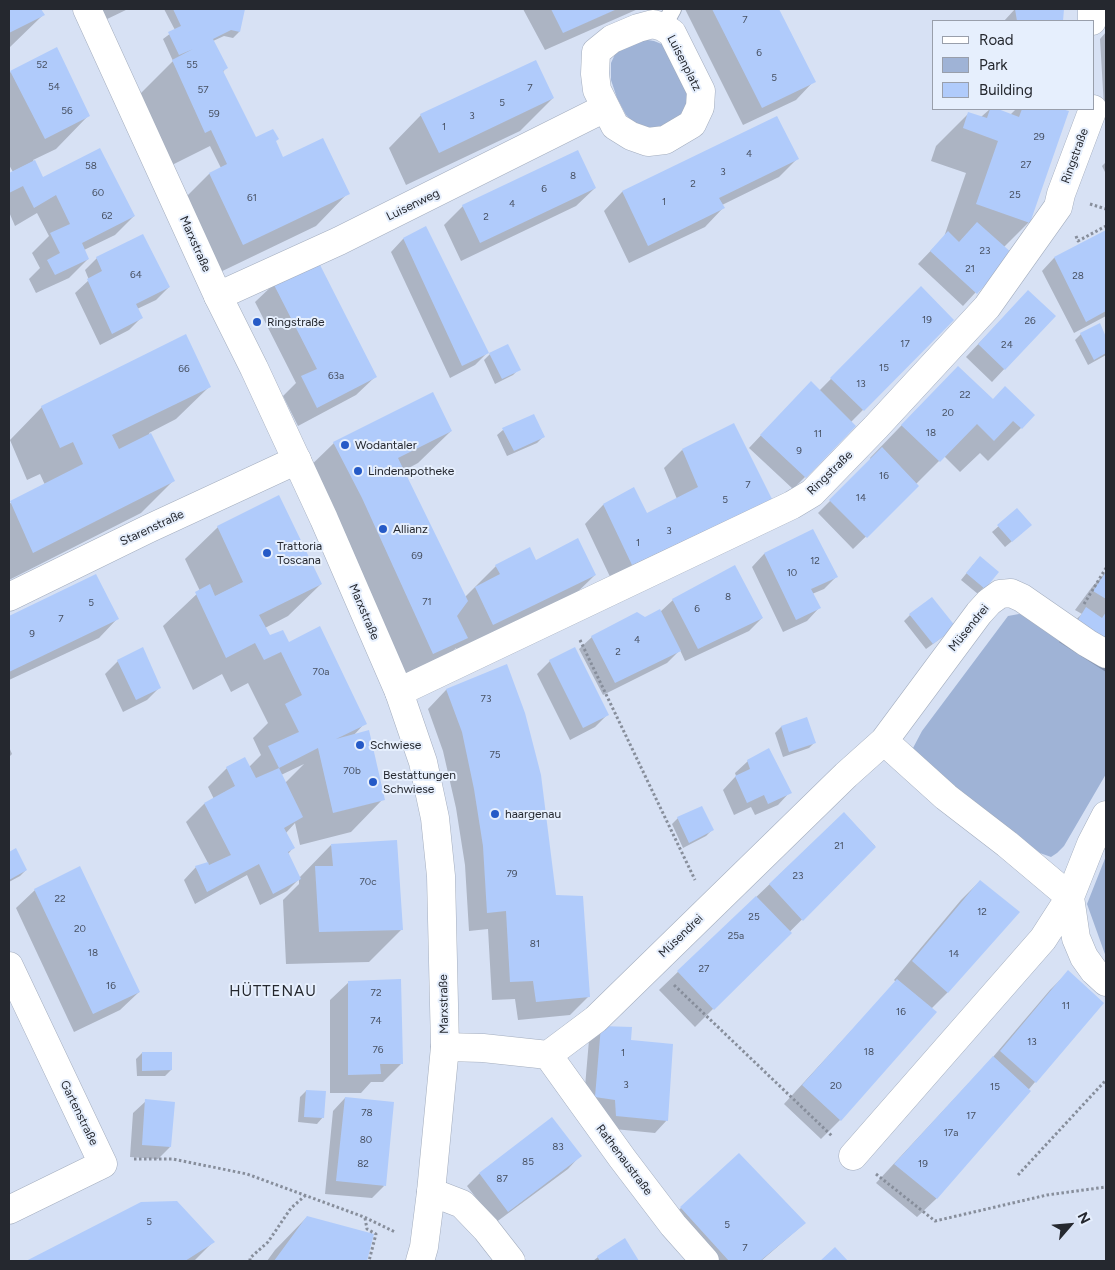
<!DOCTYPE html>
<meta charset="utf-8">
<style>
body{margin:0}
#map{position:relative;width:1115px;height:1270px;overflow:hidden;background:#d7e1f4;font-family:Figtree,sans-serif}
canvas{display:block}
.frame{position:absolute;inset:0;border:10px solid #25282f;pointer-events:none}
.legend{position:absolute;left:932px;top:20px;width:162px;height:90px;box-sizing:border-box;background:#e6effd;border:1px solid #999fab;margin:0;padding:6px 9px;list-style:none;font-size:15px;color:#25282f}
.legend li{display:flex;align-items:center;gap:10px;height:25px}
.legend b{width:25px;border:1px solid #999fab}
.north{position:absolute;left:1045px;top:1200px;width:50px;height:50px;-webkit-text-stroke:4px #e6effd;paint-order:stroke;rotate:63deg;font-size:14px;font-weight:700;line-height:20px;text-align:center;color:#25282f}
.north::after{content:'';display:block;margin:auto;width:18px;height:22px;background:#25282f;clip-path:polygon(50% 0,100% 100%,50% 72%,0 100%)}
</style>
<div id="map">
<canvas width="1115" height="1270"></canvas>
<div class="frame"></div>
<ul class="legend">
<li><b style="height:6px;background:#fff"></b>Road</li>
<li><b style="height:14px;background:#9fb3d6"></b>Park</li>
<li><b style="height:14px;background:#b0cbfb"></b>Building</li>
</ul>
<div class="north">N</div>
</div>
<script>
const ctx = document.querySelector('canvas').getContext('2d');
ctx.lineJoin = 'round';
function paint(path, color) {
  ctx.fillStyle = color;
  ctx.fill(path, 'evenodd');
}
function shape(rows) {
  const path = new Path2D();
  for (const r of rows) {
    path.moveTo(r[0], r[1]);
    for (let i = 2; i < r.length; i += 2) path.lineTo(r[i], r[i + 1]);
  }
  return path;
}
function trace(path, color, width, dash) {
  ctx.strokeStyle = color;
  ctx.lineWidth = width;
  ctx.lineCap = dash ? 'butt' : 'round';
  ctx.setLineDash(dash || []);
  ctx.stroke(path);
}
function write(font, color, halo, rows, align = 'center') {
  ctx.font = font + ' Figtree,sans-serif';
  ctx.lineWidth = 4;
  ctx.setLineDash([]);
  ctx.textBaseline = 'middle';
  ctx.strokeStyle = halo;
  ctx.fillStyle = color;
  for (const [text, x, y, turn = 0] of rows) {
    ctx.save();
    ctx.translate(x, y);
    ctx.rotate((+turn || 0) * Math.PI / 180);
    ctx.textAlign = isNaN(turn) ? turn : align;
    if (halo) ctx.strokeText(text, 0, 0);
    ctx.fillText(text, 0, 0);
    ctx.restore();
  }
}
paint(shape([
 [642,39,654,41,664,45,685,83,689,99,686,109,677,120,664,127,652,129,635,124,626,115,617,98,611,80,611,63,616,52],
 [1019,614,1033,616,1106,663,1106,774,1064,846,1057,853,1051,857,1040,853,916,756,913,748,922,731,1008,616],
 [1106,856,1106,957,1087,904]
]), '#9fb3d6');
paint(shape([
 [9,9,40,9,43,15,9,48],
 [97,9,128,9,103,21],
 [164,9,244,9,239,32,233,38,224,36,213,41,226,68,223,72,255,139,275,141,283,159,348,193,316,226,210,277,177,206,209,174,221,168,210,146,172,165,140,94,173,61,163,39,175,30],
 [523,9,638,9,545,50],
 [685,9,778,9,814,81,796,100,743,125],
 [1015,9,1062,9,1062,21,1004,21],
 [1106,32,1106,107,1104,107,1100,39],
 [10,72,88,116,56,149,33,160,43,178,134,216,115,235,84,250,88,259,69,278,36,293,29,279,40,268,32,253,49,236,37,213,15,226,9,212,9,174,13,172,9,165,9,73],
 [553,98,520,131,406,185,389,148,421,115],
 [990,109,1010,115,1016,109,1059,109,1068,112,1029,222,1004,247,1011,254,963,306,918,264,944,237,966,173,931,161,936,146,969,113,981,117],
 [777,117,797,159,779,177,722,205,723,208,705,227,629,263,604,211,622,192],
 [1106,162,1106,174,1102,166],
 [595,188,576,206,461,261,444,225,463,206],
 [425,228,487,353,475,365,450,378,391,252,403,239],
 [1106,232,1106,316,1074,333,1042,271,1054,258],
 [97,258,169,287,156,300,137,309,141,318,129,330,100,345,75,293,89,280,85,270],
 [274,284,375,377,356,395,298,426,283,396,296,383,255,302],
 [921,288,952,320,851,422,805,477,793,489,749,448,799,395,819,391],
 [1016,304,1054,316,992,382,966,357],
 [1099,325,1106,339,1106,355,1088,365,1075,340,1081,334],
 [507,346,519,369,513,375,495,384,484,360,490,354],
 [209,387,176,419,149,433,173,481,141,513,9,580,9,504,45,485,40,474,27,480,10,440,42,407],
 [926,400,992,400,1034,415,988,461,980,453,960,472,944,456,916,484,918,486,853,549,818,513,871,460,870,458],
 [503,430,543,437,537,443,507,456,497,435],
 [451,431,418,463,403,471,465,597,496,566,535,561,595,575,562,607,460,657,456,648,434,670,400,686,301,475,334,443],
 [682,450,770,498,752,517,613,583,585,524,603,505,634,489,647,514,677,499,664,468],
 [1017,510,1024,531,1005,547,992,532],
 [218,527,321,584,288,616,265,628,270,637,288,643,365,723,353,736,383,799,351,832,300,845,295,823,286,833,293,848,288,854,299,878,331,845,402,929,369,962,286,964,283,900,299,884,299,879,287,891,260,905,247,875,195,904,184,880,196,867,208,863,186,822,204,804,214,799,208,787,227,768,249,767,261,755,253,738,268,723,248,683,231,692,222,674,193,690,163,626,200,591,185,559],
 [304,764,285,783,281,775],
 [813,531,836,577,824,589,812,594,819,608,807,621,783,632,752,567,764,554],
 [974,564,997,572,978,594,961,580],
 [734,567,762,618,749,631,685,661,680,650,667,663,603,695,579,649,592,637,660,612,673,600],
 [1106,572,1106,672,1059,642,1068,627,1082,614,1075,610,1092,587],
 [95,576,117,619,99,638,9,680,9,617],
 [910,615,948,633,926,649,904,621],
 [118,661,160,687,147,700,123,712,105,674],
 [550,661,607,715,595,727,570,740,537,674],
 [506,665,555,896,589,996,570,1015,518,1020,515,999,492,1000,488,929,469,931,465,865,456,808,443,751,428,709,446,690],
 [806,718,815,742,809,748,783,757,775,733,781,727],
 [9,747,12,754,9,757],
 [748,761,790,792,778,805,755,815,751,807,734,815,723,790,736,776,735,773],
 [844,813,875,846,695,1027,659,990],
 [678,818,712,830,706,836,683,848,672,824],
 [15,850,26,870,20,876,9,882,9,853],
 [980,881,948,992,931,1009,935,1012,840,1120,821,1139,784,1104,896,982,894,980,961,900],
 [35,890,139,992,120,1010,74,1032,16,908],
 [1068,972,1035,1082,936,1199,917,1217,876,1183,993,1057,1050,990],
 [349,982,402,1063,383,1082,371,1082,361,1093,330,1093,330,1000],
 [602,1027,630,1041,667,1120,655,1133,604,1128,583,1110,589,1040],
 [142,1053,171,1070,165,1076,137,1076,136,1059],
 [306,1091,323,1117,317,1124,298,1122,300,1097],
 [345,1098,384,1186,372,1198,325,1194,333,1111],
 [146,1101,170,1147,158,1159,130,1157,133,1113],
 [552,1119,580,1156,568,1169,495,1223,467,1186,479,1174],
 [141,1203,213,1242,194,1261,29,1261],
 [681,1208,805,1223,761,1261,706,1261,668,1220],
 [307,1217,372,1235,366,1261,267,1261,275,1250],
 [625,1240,638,1261,593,1261,598,1257]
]), '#0003');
paint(shape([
 [9,9,41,9,45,15,9,33],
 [173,9,245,9,240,32,231,30,213,39,228,68,223,71,256,137,273,129,279,139,276,141,283,157,323,138,350,194,243,245,209,173,227,164,211,130,205,133,172,60,193,49,179,55,168,32,181,26],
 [551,9,617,9,563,33],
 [712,9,779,9,816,82,762,108],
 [1015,9,1064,9,1063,21,1017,21],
 [57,47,90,116,45,139,10,71],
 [536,60,554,98,439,153,420,114],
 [990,109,998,109,1019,117,1022,109,1062,109,1069,111,1030,223,976,204,998,141,963,128,968,112,987,118],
 [777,116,799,159,719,198,725,208,648,246,622,191],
 [100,148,135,216,82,243,89,259,55,275,47,260,60,253,50,233,70,224,56,195,34,208,23,186,9,193,9,173,35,160,43,177],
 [578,150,596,188,480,243,462,205],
 [977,222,1013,254,977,294,930,251,948,231,959,242],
 [426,226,489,353,462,366,403,238],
 [1106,230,1106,311,1086,322,1054,257],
 [143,234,170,287,136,304,143,318,112,334,87,279,102,271,96,257],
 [317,259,377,377,317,408,301,376,317,369,273,283],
 [921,286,954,320,864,411,830,378],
 [1028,290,1056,316,1005,370,978,344],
 [1100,323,1106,337,1106,353,1094,360,1080,333],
 [186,334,211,387,112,435,119,449,151,433,175,481,33,553,10,501,83,464,73,442,60,448,41,406],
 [508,344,521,370,502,379,489,353],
 [958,366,993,399,1005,386,1035,415,1022,429,1013,421,994,441,977,424,940,462,901,425],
 [811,381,856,426,806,478,760,435],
 [433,392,452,431,398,458,468,601,457,616,468,638,433,654,362,498,333,442],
 [534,414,545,437,514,451,502,428],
 [734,423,772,499,632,565,603,504,634,487,647,513,698,487,682,449],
 [882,447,919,486,867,538,829,500],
 [279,495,322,584,259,615,270,635,283,630,289,642,320,626,367,724,336,739,369,730,385,800,333,813,318,748,279,768,268,746,299,732,285,704,302,695,281,652,264,660,255,643,226,658,195,592,210,584,215,596,243,582,217,526],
 [1017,508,1032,525,1012,542,997,525],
 [813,529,838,577,811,589,821,608,796,620,764,553],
 [578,538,596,575,493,625,475,587,500,574,495,565,530,547,536,560],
 [980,556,999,572,985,589,966,573],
 [735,565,763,618,698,649,672,599],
 [1106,572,1106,599,1093,591],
 [96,574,119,619,9,672,9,616],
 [932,597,956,627,933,644,909,614],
 [1086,607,1102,618,1106,612,1106,642,1076,623],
 [660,609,681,651,615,683,591,636,637,612,645,617],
 [143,647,161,688,136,700,117,660],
 [575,647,609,715,583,728,549,660],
 [507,664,525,713,541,775,556,895,583,896,590,997,536,1002,533,981,510,982,506,911,487,913,483,846,474,789,462,732,446,689],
 [807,717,816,743,789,752,781,726],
 [769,748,792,793,768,804,764,795,747,803,735,776,750,769,747,760],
 [245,757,256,778,279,768,303,817,284,828,295,848,288,852,301,879,273,894,259,864,207,892,195,866,208,862,209,865,231,855,204,803,235,786,226,767],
 [702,806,714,830,689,843,677,817],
 [844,812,876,847,803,921,769,884],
 [397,840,403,930,319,932,315,866,333,866,331,844],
 [16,848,27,870,9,880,9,852],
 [80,866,140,992,93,1014,34,889],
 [980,880,1020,912,948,993,912,961],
 [756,896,792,933,714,1010,677,971],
 [1068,970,1104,1003,1036,1083,1000,1051],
 [401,979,403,1064,380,1064,381,1074,348,1075,348,981],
 [897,979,937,1012,841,1121,802,1085],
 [601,1026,632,1027,631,1040,673,1044,668,1121,616,1116,615,1100,595,1097],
 [142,1052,172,1052,172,1070,142,1071],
 [993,1056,1031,1091,937,1199,894,1164],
 [306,1090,326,1091,324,1118,304,1117],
 [345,1097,394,1102,386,1186,336,1181],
 [145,1099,175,1102,171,1147,142,1145],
 [552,1117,582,1156,508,1212,479,1173],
 [739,1153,806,1223,760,1261,729,1261,680,1207],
 [177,1201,215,1242,185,1261,26,1261,141,1202],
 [307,1216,374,1234,367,1261,274,1261],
 [625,1238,639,1261,600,1261,597,1256],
 [835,1247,848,1261,820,1261]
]), '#b0cbfb');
const service = shape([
 [663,27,673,9]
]);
const minor = shape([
 [1092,9,1092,21],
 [653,24,663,27,672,33,701,91,700,107,692,124,665,140,648,142,631,136,615,126,597,90,595,74,596,52,612,39,638,28,653,24],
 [218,296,339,241,605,108],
 [9,597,148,529,297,460],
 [399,692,792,505,812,493,876,427,987,307,1058,207,1061,194,1093,109],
 [884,741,946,797,1007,844,1070,897,1091,844,1106,815],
 [9,966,103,1164,9,1210],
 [445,1047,483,1048,548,1055,596,1019,846,775,884,741,979,613,989,602,1000,594,1011,593,1022,598,1087,643,1106,654],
 [548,1055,622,1158,673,1225,705,1261],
 [853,1156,1043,939,1070,897,1076,938,1084,957,1094,971,1106,982],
 [431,1192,462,1204,486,1229,511,1261]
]);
const tertiary = shape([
 [87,9,218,296,254,368,324,519,399,692,423,762,435,818,441,876,445,1047,431,1192,424,1247,420,1261]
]);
trace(service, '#a3adbe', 18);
trace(minor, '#a3adbe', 29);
trace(tertiary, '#a3adbe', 29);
trace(shape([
 [1090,204,1106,209],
 [1076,236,1078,241,1106,226],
 [1084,604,1106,568],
 [580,640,695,880],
 [674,985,832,1136],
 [134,1159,173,1159,247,1174,364,1217,395,1232],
 [876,1174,935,1221,1047,1195,1106,1187],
 [1018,1175,1106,1080],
 [365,1218,367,1229,376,1234,369,1261],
 [250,1261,250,1258,268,1242,291,1208,306,1195]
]), '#878e9b', 3, [2.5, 2.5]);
trace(service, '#fff', 16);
trace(minor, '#fff', 28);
trace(tertiary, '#fff', 28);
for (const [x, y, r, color] of [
 [257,322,5,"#255ac7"],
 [345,445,5,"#255ac7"],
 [358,471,5,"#255ac7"],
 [383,529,5,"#255ac7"],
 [267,553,5,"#255ac7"],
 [360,745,5,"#255ac7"],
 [373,782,5,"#255ac7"],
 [495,814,5,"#255ac7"]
]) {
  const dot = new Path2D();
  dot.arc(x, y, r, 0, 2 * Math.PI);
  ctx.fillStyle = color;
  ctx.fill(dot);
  trace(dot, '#e6effd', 2);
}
write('10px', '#485162', null, [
 ["7",745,20],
 ["6",759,53],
 ["52",42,65],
 ["55",192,65],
 ["5",774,78],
 ["54",54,87],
 ["7",530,88],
 ["57",203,90],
 ["5",502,103],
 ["56",67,111],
 ["59",214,114],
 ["3",472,116],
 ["1",444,127],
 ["29",1039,137],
 ["4",749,154],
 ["27",1026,165],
 ["58",91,166],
 ["3",723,172],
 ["8",573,176],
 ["2",693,184],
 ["6",544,189],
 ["60",98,193],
 ["25",1015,195],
 ["61",252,198],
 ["1",664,202],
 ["4",512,204],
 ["62",107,216],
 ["2",486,217],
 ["23",985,251],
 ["21",970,269],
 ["64",136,275],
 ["28",1078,276],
 ["19",927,320],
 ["26",1030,321],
 ["17",905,344],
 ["24",1007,345],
 ["15",884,368],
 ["66",184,369],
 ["63a",336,376],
 ["13",861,384],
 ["22",965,395],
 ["20",948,413],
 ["18",931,433],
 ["11",818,434],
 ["9",799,451],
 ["16",884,476],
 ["7",748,485],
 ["14",861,498],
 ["5",725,500],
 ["3",669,531],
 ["1",638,543],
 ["69",417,556],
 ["12",815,561],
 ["10",792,573],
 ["8",728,597],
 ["71",427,602],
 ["5",91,603],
 ["6",697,609],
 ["7",61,619],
 ["9",32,634],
 ["4",637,640],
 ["2",618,652],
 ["70a",321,672],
 ["73",486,699],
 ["75",495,755],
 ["70b",352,771],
 ["21",839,846],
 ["79",512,874],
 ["23",798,876],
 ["70c",368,882],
 ["22",60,899],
 ["12",982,912],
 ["25",754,917],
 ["20",80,929],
 ["25a",736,936],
 ["81",535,944],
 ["18",93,953],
 ["14",954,954],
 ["27",704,969],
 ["16",111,986],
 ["72",376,993],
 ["11",1066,1006],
 ["16",901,1012],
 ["74",376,1021],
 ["13",1032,1042],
 ["76",378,1050],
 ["18",869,1052],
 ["1",623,1053],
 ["3",626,1085],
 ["20",836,1086],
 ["15",995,1087],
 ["78",367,1113],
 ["17",971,1116],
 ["17a",951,1133],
 ["80",366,1140],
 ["83",558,1147],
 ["85",528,1162],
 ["82",363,1164],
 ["19",923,1164],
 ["87",502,1179],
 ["5",149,1222],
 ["5",727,1225],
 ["7",745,1248]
]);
write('12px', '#25282f', '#e6effd', [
 ["Luisenplatz",684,63,63],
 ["Ringstraße",1075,156,-70],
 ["Luisenweg",413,205,-26],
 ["Marxstraße",195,244,66],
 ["Ringstraße",830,473,-44],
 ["Starenstraße",152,528,-25],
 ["Marxstraße",364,612,67],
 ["Müsendrei",969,628,-51],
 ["Müsendrei",681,936,-44],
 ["Marxstraße",444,1004,-91],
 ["Gartenstraße",79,1113,64],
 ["Rathenaustraße",624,1160,53]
]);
write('12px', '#25282f', '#e6effd', [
 ["Ringstraße",267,322],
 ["Wodantaler",355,445],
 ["Lindenapotheke",368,471],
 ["Allianz",393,529],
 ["Trattoria",277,546],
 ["Toscana",277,560],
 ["Schwiese",370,745],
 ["Bestattungen",383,775],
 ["Schwiese",383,789],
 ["haargenau",505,814]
], 'left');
ctx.letterSpacing = '1px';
write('15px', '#25282f', '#e6effd', [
 ["HÜTTENAU",273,992]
]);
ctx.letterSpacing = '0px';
</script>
